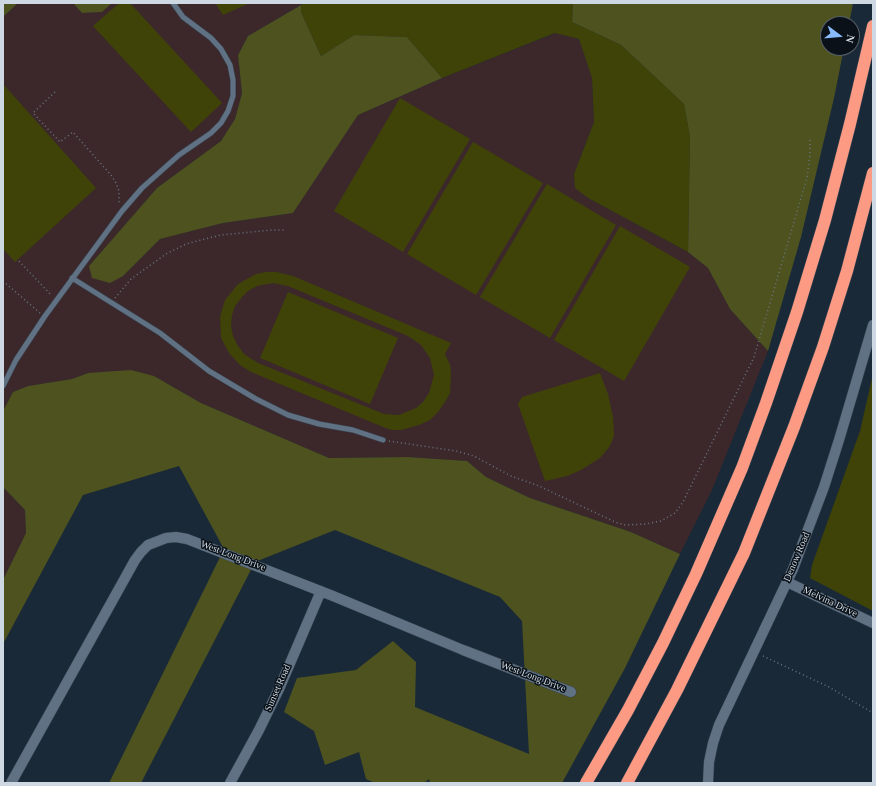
<!DOCTYPE html>
<style>
body{margin:0}
#map{position:relative;width:876px;height:786px;overflow:hidden;background:#192938;font-family:"Times New Roman",serif}
canvas{display:block}
.frame{position:absolute;inset:0;border:4px solid #ced8e2;pointer-events:none}
.north{position:absolute;left:820px;top:16px;width:40px;height:40px;box-sizing:border-box;background:#0a1118;border:1px solid #586169;border-radius:50%;rotate:106deg;font-size:11px;font-weight:700;line-height:16px;text-align:center;color:#ced8e2}
.north::after{content:'';display:block;margin:auto;width:14px;height:18px;background:#87bbfb;clip-path:polygon(50% 0,100% 100%,50% 72%,0 100%)}
</style>
<div id="map">
<canvas width="876" height="786"></canvas>
<div class="frame"></div>
<div class="north">N</div>
</div>
<script>
const ctx = document.querySelector('canvas').getContext('2d');
ctx.lineJoin = 'round';
function paint(path, color) {
  ctx.fillStyle = color;
  ctx.fill(path, 'evenodd');
}
function shape(rows) {
  const path = new Path2D();
  for (const r of rows) {
    path.moveTo(r[0], r[1]);
    for (let i = 2; i < r.length; i += 2) path.lineTo(r[i], r[i + 1]);
  }
  return path;
}
function trace(path, color, width, dash) {
  ctx.strokeStyle = color;
  ctx.lineWidth = width;
  ctx.lineCap = dash ? 'butt' : 'round';
  ctx.setLineDash(dash || []);
  ctx.stroke(path);
}
function write(font, color, halo, rows, align = 'center') {
  ctx.font = font + ' "Times New Roman",serif';
  ctx.lineWidth = 3;
  ctx.setLineDash([]);
  ctx.textBaseline = 'middle';
  ctx.strokeStyle = halo;
  ctx.fillStyle = color;
  for (const [text, x, y, turn = 0] of rows) {
    ctx.save();
    ctx.translate(x, y);
    ctx.rotate((+turn || 0) * Math.PI / 180);
    ctx.textAlign = isNaN(turn) ? turn : align;
    if (halo) ctx.strokeText(text, 0, 0);
    ctx.fillText(text, 0, 0);
    ctx.restore();
  }
}
paint(shape([
 [18,3,73,3,82,13,102,12,112,3,304,3,248,36,238,55,242,93,235,119,221,141,157,188,89,266,123,276,160,239,223,223,293,213,358,115,442,78,556,33,579,39,592,78,594,122,574,174,588,198,688,252,708,268,730,309,768,351,712,490,680,554,631,532,530,498,486,477,467,461,408,457,329,458,201,403,154,376,88,373,72,379,28,386,13,392,3,411,3,17],
 [3,487,25,510,26,533,3,580]
]), '#3c282b');
paint(shape([
 [119,3,130,3,222,103,191,132,93,26],
 [215,3,250,3,223,15],
 [304,3,573,3,572,22,621,45,684,104,690,137,688,252,588,198,575,188,574,174,594,122,592,78,579,39,555,33,442,78,407,37,354,35,321,56,301,12,301,5],
 [3,84,96,188,15,262,3,249],
 [400,98,470,139,403,252,334,211],
 [473,142,543,183,476,295,407,254],
 [547,184,616,225,550,338,480,297],
 [620,226,690,267,624,381,554,340],
 [266,272,276,272,293,276,451,343,445,354,450,365,451,373,450,393,445,402,438,412,430,420,419,425,401,430,392,430,383,427,251,372,240,365,229,353,221,338,220,317,222,310,225,300,238,284,256,274],
 [273,283,288,286,408,336,421,345,430,358,434,375,429,393,423,402,416,408,399,415,384,414,258,363,244,354,238,346,233,336,231,326,232,315,235,306,242,297,248,291,257,286],
 [288,292,398,338,370,404,260,358],
 [600,373,608,394,613,417,614,436,610,446,600,458,581,470,567,476,545,481,518,404,522,397],
 [873,374,873,611,810,578,812,565,860,431]
]), '#3f4307');
paint(shape([
 [3,3,18,3,3,17],
 [73,3,112,3,102,12,82,13],
 [573,3,853,3,849,24,828,24,828,48,844,48,834,98,801,237,768,351,730,309,708,268,688,252,690,137,684,104,621,45,572,22],
 [301,5,301,12,321,56,354,35,407,37,442,78,358,115,293,213,223,223,160,239,123,276,110,283,92,278,89,266,157,188,221,141,235,119,242,93,238,55,248,36],
 [131,370,154,376,201,403,329,458,408,457,467,461,486,477,530,498,631,532,680,554,625,668,562,783,430,783,429,779,424,783,375,783,366,779,359,752,325,765,314,731,284,712,297,678,356,670,393,641,416,662,415,707,529,754,522,621,500,597,335,530,255,562,141,783,109,783,224,549,179,466,83,495,3,644,3,580,26,533,25,510,3,487,3,411,13,392,28,386,72,379,88,373]
]), '#4e521e');
const service = shape([
 [72,278,160,333,209,371,256,399,288,415,319,424,353,430,383,440],
 [3,386,16,360,45,316,122,211,142,188,179,155,211,133,221,123,228,111,233,96,233,80,230,65,221,49,211,38,183,17,173,3]
]);
const minor = shape([
 [787,582,873,623],
 [11,783,135,560,141,552,148,545,166,538,176,537,187,539,333,596,463,650,571,692],
 [230,783,259,730,279,689,321,591]
]);
const tertiary = shape([
 [708,783,709,762,713,743,719,725,793,569,824,487,839,440,873,325]
]);
const motorway = shape([
 [586,783,628,710,663,643,696,574,742,468,766,403,797,312,825,220,850,124,873,26],
 [627,783,677,690,744,553,794,427,823,347,847,271,873,173]
]);
trace(service, '#394552', 6);
trace(minor, '#394552', 11);
trace(tertiary, '#394552', 11);
trace(motorway, '#394552', 13);
trace(shape([
 [55,92,33,113,60,142,73,132,111,175,116,183,119,191,119,203],
 [19,261,52,296],
 [3,281,40,313],
 [115,298,131,279,166,254,186,244,221,235,272,230,286,230],
 [389,441,456,451,474,456,511,476,539,486,615,522,625,525,646,524,661,521,675,513,683,502,754,357,807,178,810,154,810,137],
 [763,656,829,687,873,713]
]), '#687582', 1.5, [1, 3]);
trace(service, '#5f7183', 5);
trace(minor, '#5f7183', 10);
trace(tertiary, '#5f7183', 10);
trace(motorway, '#fc9a84', 12);
write('10px', '#ced8e2', '#0a1118', [
 ["West Long Drive",233,556,21],
 ["Denow Road",797,557,-67],
 ["Melvina Drive",830,602,25],
 ["West Long Drive",533,677,21],
 ["Sunset Road",278,688,-66]
]);
</script>
